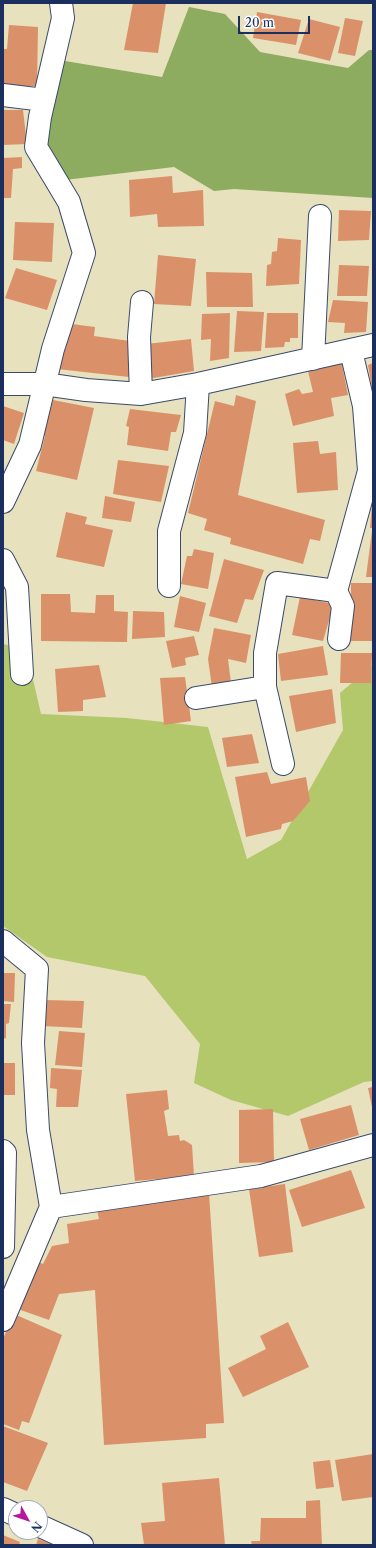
<!DOCTYPE html>
<style>
body{margin:0}
#map{position:relative;width:376px;height:1548px;overflow:hidden;background:#e7e1be;font-family:"Libre Caslon Text",serif}
canvas{display:block}
.frame{position:absolute;inset:0;border:4px solid #1b2f5e;pointer-events:none}
.north{position:absolute;left:8px;top:1500px;width:40px;height:40px;box-sizing:border-box;background:#fff;border:1px solid #a4acbf;border-radius:50%;rotate:130deg;font-size:11px;font-weight:700;line-height:16px;text-align:center;color:#1b2f5e}
.north::after{content:'';display:block;margin:auto;width:14px;height:18px;background:#b5179e;clip-path:polygon(50% 0,100% 100%,50% 72%,0 100%)}
.scale{position:absolute;left:238px;top:16px;width:72px;height:18px;box-sizing:border-box;border:2px solid #1b2f5e;border-top:0;padding-left:5px;font-size:12px;line-height:14px;white-space:nowrap;color:#1b2f5e;-webkit-text-stroke:3px #fff;paint-order:stroke}
</style>
<div id="map">
<canvas width="376" height="1548"></canvas>
<div class="frame"></div>
<div class="north">N</div>
<div class="scale">20 m</div>
</div>
<script>
const ctx = document.querySelector('canvas').getContext('2d');
ctx.lineJoin = 'round';
function paint(path, color) {
  ctx.fillStyle = color;
  ctx.fill(path, 'evenodd');
}
function shape(rows) {
  const path = new Path2D();
  for (const r of rows) {
    path.moveTo(r[0], r[1]);
    for (let i = 2; i < r.length; i += 2) path.lineTo(r[i], r[i + 1]);
  }
  return path;
}
function trace(path, color, width, dash) {
  ctx.strokeStyle = color;
  ctx.lineWidth = width;
  ctx.lineCap = dash ? 'butt' : 'round';
  ctx.setLineDash(dash || []);
  ctx.stroke(path);
}
paint(shape([
 [3,644,26,649,41,714,127,718,208,727,247,859,281,840,343,730,340,693,373,665,373,1081,364,1082,288,1116,231,1100,194,1083,200,1044,145,976,47,957,3,926]
]), '#b3c76b');
paint(shape([
 [189,7,225,14,260,52,348,68,369,50,373,50,373,198,234,189,214,191,174,167,65,180,43,147,46,113,65,61,162,77]
]), '#8eac5f');
paint(shape([
 [133,3,166,3,158,53,124,50],
 [257,12,301,20,296,45,253,38],
 [345,18,363,21,355,56,338,53],
 [309,19,340,27,330,61,298,53],
 [9,25,38,27,37,86,3,86,3,49,7,49],
 [3,110,23,110,27,144,3,145],
 [22,157,22,168,13,169,11,198,3,198,3,158],
 [172,176,173,193,203,190,204,226,158,227,157,214,130,217,129,180],
 [339,210,371,211,369,240,338,241],
 [15,222,54,223,52,262,13,260],
 [278,238,301,240,299,284,266,286,267,265,271,264,272,252,277,251],
 [158,255,196,259,191,306,154,304],
 [339,265,369,266,367,296,337,296],
 [16,268,57,280,47,310,5,298],
 [206,272,252,273,253,307,207,307],
 [333,300,368,302,366,332,344,333,345,323,328,322],
 [237,311,264,312,261,351,234,352],
 [230,313,229,358,210,361,211,339,201,340,202,314],
 [267,313,298,313,298,338,290,338,290,342,285,342,284,347,265,348],
 [64,323,95,327,94,336,130,341,129,377,57,369],
 [191,339,194,371,148,379,146,344],
 [341,360,348,395,331,398,334,416,293,426,285,394,299,389,302,394,313,392,307,367],
 [373,363,373,389,372,389,368,365],
 [236,395,256,401,238,495,325,520,320,541,310,539,303,564,230,544,231,538,204,530,207,519,188,513,215,401,234,406],
 [53,400,94,408,77,480,36,471,45,436,38,435,43,416,48,417],
 [3,406,24,413,14,444,3,440],
 [130,409,181,415,176,432,171,432,168,451,127,445,129,427,126,426],
 [318,441,320,454,336,452,338,490,297,493,293,443],
 [118,460,169,466,161,502,113,494],
 [105,496,135,502,131,522,102,518],
 [372,504,373,504,373,528,370,528],
 [66,512,87,517,85,524,113,530,104,567,56,557],
 [372,531,373,531,373,577,366,577],
 [194,549,214,553,208,589,181,584,187,556,192,556],
 [224,559,264,570,253,600,245,599,237,623,209,616],
 [351,583,372,583,373,641,351,641],
 [41,594,70,594,71,612,95,613,96,595,114,595,114,611,128,612,127,642,41,641],
 [180,596,206,603,199,632,174,627],
 [300,597,329,603,332,610,323,641,292,635],
 [133,611,164,612,165,637,132,639],
 [214,628,251,635,246,663,228,659,231,683,212,687,208,659],
 [194,636,199,655,185,658,186,665,172,668,166,641],
 [323,646,328,675,281,681,278,654],
 [341,653,372,653,371,683,340,683],
 [99,665,106,697,83,700,83,711,58,712,55,669],
 [185,677,191,721,164,725,160,678],
 [332,689,336,723,296,732,289,696],
 [252,734,259,763,227,767,222,738],
 [267,772,271,784,306,777,310,801,293,821,282,824,281,829,246,837,235,777],
 [3,973,15,973,14,1002,3,1001],
 [44,1000,84,1001,82,1028,42,1026],
 [3,1004,11,1004,9,1023,6,1024,6,1038,3,1039],
 [59,1031,85,1033,82,1067,55,1065],
 [3,1063,15,1063,15,1095,3,1095],
 [51,1068,82,1070,78,1107,56,1107,57,1089,50,1088],
 [373,1087,373,1107,372,1107,368,1088],
 [167,1090,169,1109,164,1111,168,1136,179,1135,180,1141,184,1140,192,1145,194,1176,135,1181,126,1094],
 [351,1105,359,1135,309,1150,300,1119],
 [273,1109,274,1162,239,1163,239,1110],
 [351,1170,365,1208,302,1227,289,1190],
 [285,1184,293,1252,259,1257,249,1189],
 [209,1193,224,1423,206,1424,206,1438,104,1445,95,1290,59,1294,49,1320,15,1308,37,1261,43,1264,52,1246,69,1243,67,1224,99,1219,96,1206],
 [14,1314,62,1335,29,1423,22,1421,19,1430,3,1424,3,1339],
 [288,1322,309,1367,243,1397,228,1368,266,1349,260,1336],
 [3,1426,48,1443,27,1491,3,1482],
 [373,1454,373,1497,342,1501,335,1460],
 [330,1460,334,1487,316,1489,313,1462],
 [219,1478,225,1545,144,1545,141,1523,165,1521,162,1483],
 [320,1500,322,1545,252,1545,251,1541,260,1541,261,1518,306,1518,306,1501],
 [3,1535,20,1542,19,1545,3,1545],
 [38,1539,53,1545,36,1545]
]), '#da9169');
const minor = shape([
 [3,95,44,100],
 [313,359,320,216],
 [3,384,44,384,86,390,141,394,198,384,373,345],
 [141,394,139,337,142,302],
 [3,502,30,445,53,349,84,253,69,202,36,147,40,117,63,18,61,3],
 [3,560,17,587,22,674],
 [169,586,169,531,195,433,198,384],
 [339,639,343,606,336,591,369,471,364,406,351,351],
 [196,698,265,687],
 [283,764,265,687,265,653,277,583,336,591],
 [3,941,37,969,33,1043,38,1130,51,1207],
 [3,1151,5,1153,3,1247],
 [3,1320,51,1207,261,1176,373,1145],
 [3,1509,16,1515],
 [40,1526,82,1545]
]);
trace(minor, '#3a4a6c', 24);
trace(minor, '#fff', 22);
</script>
